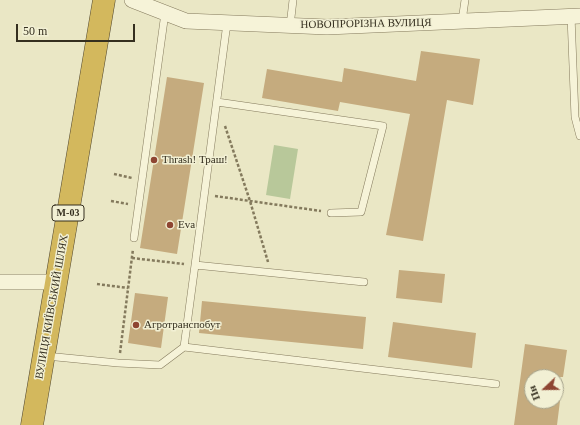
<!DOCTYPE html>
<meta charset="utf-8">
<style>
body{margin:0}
#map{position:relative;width:580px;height:425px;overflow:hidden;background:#eae7c5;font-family:"Times New Roman",serif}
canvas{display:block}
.north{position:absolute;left:524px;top:369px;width:40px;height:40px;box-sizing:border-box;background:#f2f0d4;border:1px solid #a6a38c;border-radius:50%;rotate:248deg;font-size:11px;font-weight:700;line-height:16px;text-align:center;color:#352f1f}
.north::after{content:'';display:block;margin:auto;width:14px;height:18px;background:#8e4532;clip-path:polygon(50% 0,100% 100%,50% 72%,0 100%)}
.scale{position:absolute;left:16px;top:24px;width:119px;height:18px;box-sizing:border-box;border:2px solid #352f1f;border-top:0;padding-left:5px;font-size:12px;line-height:14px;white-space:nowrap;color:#352f1f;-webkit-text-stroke:3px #f2f0d4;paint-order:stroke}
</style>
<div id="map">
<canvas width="580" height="425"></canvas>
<div class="north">Пн</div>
<div class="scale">50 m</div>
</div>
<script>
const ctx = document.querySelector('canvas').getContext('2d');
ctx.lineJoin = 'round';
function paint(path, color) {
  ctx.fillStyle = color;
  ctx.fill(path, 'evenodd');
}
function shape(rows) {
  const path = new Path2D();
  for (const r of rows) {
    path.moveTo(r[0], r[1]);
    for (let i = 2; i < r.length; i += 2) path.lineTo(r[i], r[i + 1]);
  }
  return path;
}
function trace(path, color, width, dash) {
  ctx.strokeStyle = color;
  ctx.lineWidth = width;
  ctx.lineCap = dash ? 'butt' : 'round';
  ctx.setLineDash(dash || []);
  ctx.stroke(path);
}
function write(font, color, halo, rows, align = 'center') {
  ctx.font = font + ' "Times New Roman",serif';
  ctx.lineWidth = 3;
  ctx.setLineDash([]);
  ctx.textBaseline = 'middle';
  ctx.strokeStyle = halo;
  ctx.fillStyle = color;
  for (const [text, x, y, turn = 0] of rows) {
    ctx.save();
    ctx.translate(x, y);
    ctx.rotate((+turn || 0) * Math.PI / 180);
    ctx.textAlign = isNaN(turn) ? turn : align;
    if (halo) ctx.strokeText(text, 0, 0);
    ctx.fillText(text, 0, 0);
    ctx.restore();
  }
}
paint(shape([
 [274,145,298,149,290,199,266,195]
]), '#b8c89a');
paint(shape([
 [421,51,480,59,473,105,447,100,423,241,386,235,410,114,340,102,338,111,262,98,267,69,342,82,344,68,416,81],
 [167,77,204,83,177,254,140,248],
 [399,270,445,274,442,303,396,298],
 [135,293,168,297,161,348,128,343],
 [202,301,366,317,363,349,199,333],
 [393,322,476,333,472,368,388,357],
 [525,344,567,350,563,377,532,377,532,401,560,401,557,425,514,425]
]), '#c5ab7e');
const lane = shape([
 [571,16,575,117,580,136],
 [462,21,465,0],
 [290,26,293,0],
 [217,102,383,126,361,212,331,213],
 [134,238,165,13],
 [195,265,227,23],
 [184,347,496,384],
 [46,356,118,363,160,365,184,347,195,265,364,282]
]);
const street = shape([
 [132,0,186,21,327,27,580,16],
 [0,282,57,282]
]);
const highway = shape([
 [32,425,104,0]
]);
trace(lane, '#847a5d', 8);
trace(street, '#847a5d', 16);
trace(highway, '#524831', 23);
trace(shape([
 [225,126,250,201,268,262],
 [114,174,132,178],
 [215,196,321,211],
 [111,201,128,204],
 [132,258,184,264],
 [97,284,128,288],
 [120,353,133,249]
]), '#847a5d', 2.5, [3, 2]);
trace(lane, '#f6f3d8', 7);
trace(street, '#f6f3d8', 15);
trace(highway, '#d3b85d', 22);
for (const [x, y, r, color] of [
 [154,160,4,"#8e4532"],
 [170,225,4,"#8e4532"],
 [136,325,4,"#8e4532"]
]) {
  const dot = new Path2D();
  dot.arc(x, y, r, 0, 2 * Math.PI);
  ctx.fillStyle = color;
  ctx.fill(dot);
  trace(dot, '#f2f0d4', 1.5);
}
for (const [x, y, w] of [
 [68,213,32]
]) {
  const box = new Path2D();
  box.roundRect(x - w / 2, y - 8, w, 16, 3);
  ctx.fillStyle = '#f2f0d4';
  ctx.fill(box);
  trace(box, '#352f1f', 1);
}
write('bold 10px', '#352f1f', null, [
 ["М-03",68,213]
]);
write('11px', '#352f1f', '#f2f0d4', [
 ["НОВОПРОРІЗНА ВУЛИЦЯ",366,24,-1],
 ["ВУЛИЦЯ КИЇВСЬКИЙ ШЛЯХ",52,307,-80]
]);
write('11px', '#352f1f', '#f2f0d4', [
 ["Thrash! Траш!",162,160],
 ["Eva",178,225],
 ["Агротранспобут",144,325]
], 'left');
</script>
